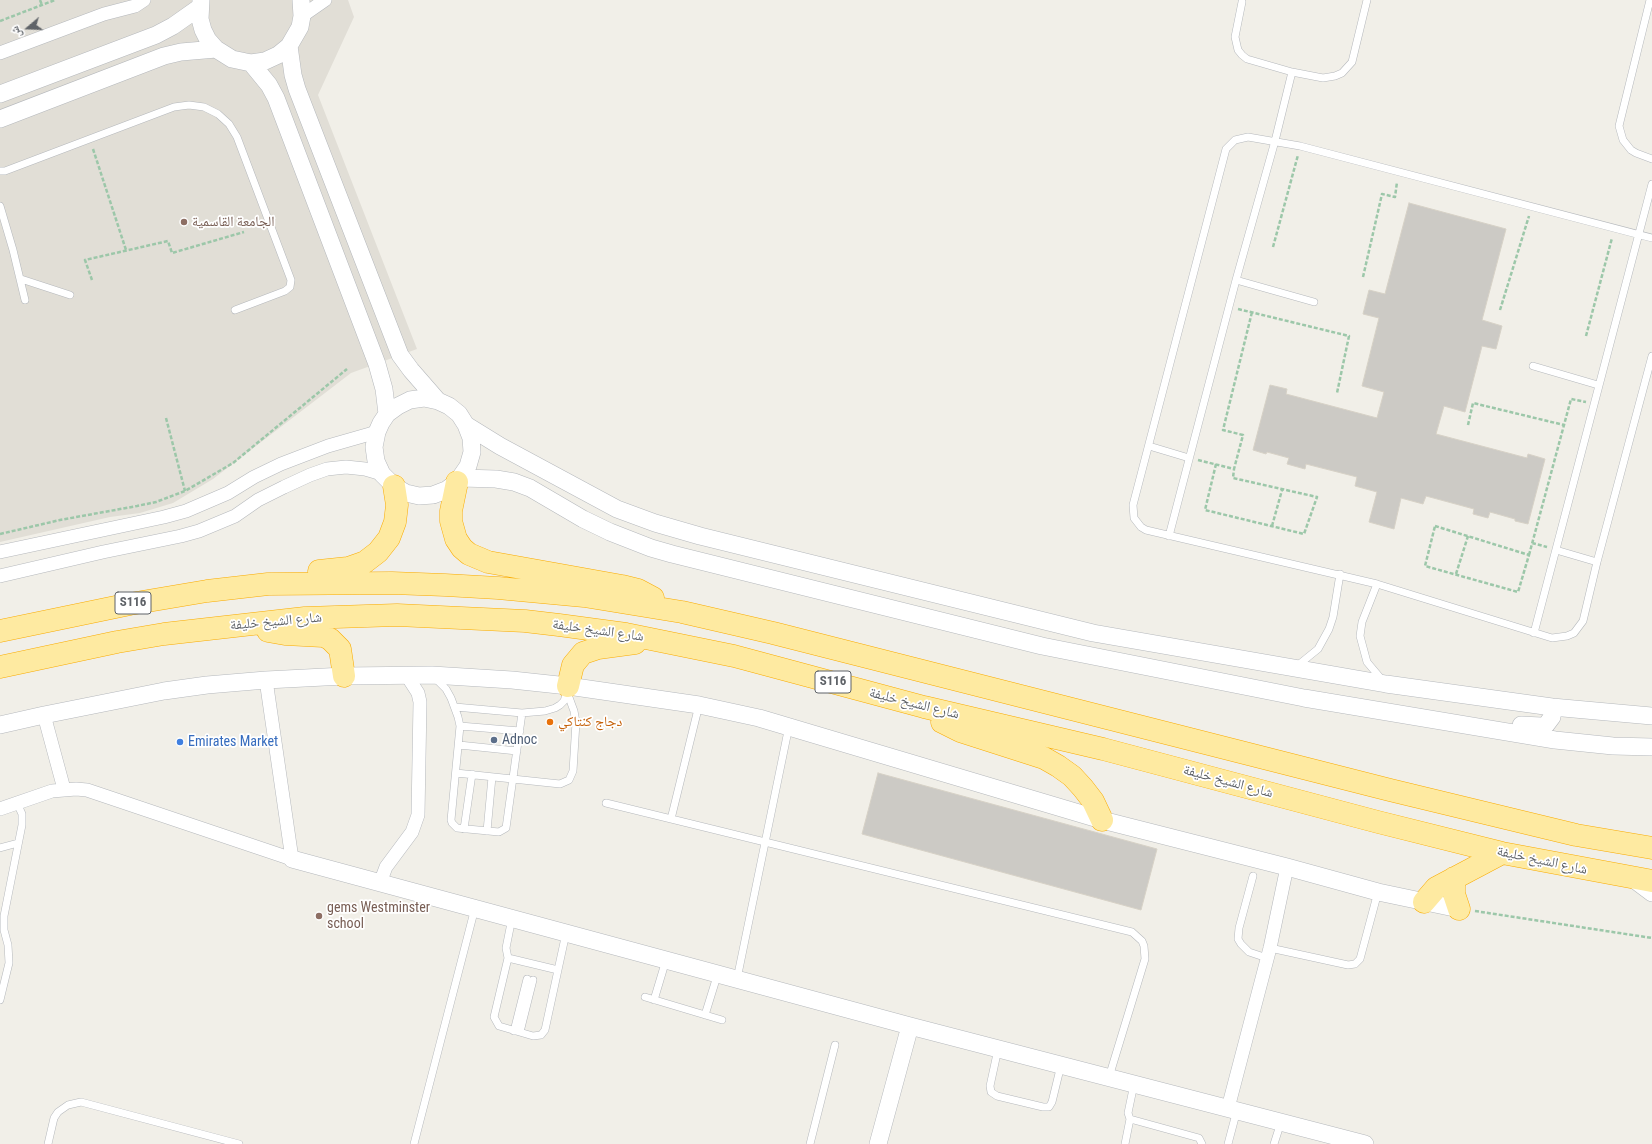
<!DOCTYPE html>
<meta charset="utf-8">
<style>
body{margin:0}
#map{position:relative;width:1652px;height:1144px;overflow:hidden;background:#f1efe8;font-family:"Roboto Condensed","Noto Naskh Arabic",sans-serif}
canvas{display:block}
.north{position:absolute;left:8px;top:8px;width:40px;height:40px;-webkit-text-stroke:3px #fff;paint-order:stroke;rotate:251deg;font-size:11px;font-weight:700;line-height:16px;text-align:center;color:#5f6368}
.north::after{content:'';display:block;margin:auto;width:14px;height:18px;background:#5f6368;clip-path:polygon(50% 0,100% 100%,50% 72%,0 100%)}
</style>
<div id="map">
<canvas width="1652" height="1144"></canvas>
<div class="north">ش</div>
</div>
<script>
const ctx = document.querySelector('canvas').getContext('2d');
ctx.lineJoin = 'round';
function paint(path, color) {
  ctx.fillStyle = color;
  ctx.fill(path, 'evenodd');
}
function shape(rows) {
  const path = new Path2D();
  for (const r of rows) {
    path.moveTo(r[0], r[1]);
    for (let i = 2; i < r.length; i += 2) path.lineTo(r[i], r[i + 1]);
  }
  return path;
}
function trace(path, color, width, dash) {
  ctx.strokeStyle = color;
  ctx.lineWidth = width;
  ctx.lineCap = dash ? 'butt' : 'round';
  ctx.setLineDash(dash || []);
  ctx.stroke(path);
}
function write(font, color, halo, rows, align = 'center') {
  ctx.font = font + ' "Roboto Condensed","Noto Naskh Arabic",sans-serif';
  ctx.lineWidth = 3.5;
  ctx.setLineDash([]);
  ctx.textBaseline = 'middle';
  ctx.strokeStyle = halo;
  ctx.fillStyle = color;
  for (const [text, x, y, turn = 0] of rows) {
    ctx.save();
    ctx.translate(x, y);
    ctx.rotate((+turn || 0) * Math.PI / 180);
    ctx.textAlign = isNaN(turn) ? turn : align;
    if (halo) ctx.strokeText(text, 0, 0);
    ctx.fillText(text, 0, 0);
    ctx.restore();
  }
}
paint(shape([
 [0,0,348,0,354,17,318,95,417,349,351,373,213,479,173,503,140,513,110,517,0,542]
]), '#e1ded6');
const building = shape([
 [1409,203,1506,229,1482,320,1502,326,1496,349,1482,346,1465,412,1444,406,1436,434,1527,458,1528,454,1545,459,1528,524,1515,521,1515,519,1490,512,1488,518,1473,514,1474,509,1426,496,1423,504,1401,498,1394,529,1369,522,1377,492,1355,486,1357,477,1306,464,1305,469,1287,464,1289,458,1267,452,1266,454,1253,450,1270,385,1287,389,1286,394,1377,418,1384,392,1362,386,1379,318,1363,314,1369,290,1385,294,1409,203],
 [878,773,1157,849,1141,910,862,834,878,773]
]);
paint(building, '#cccac5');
trace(building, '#d6d1c6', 1);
const service = shape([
 [1650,0,1619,126,1623,140,1631,150,1636,153,1652,159],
 [1242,2,1235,37,1238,50,1242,55,1247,59,1292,72,1323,78,1335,76,1342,73,1352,62,1367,0],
 [0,171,5,171,174,107,189,105,204,107,218,114,229,124,237,137,291,280,290,287,285,291,235,310],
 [0,206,13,250,25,300],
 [1652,238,1300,146,1248,137,1235,140,1226,149,1133,505,1134,518,1141,527,1146,530,1377,584,1552,638,1567,636,1574,633,1583,621,1597,562,1652,356],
 [21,279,70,295],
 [1236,280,1314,302],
 [1533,366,1598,385],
 [1149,446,1189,458],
 [1169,536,1236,280,1275,141,1292,72],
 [1556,550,1597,562],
 [1377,584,1362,622,1360,636,1367,662,1383,681],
 [1534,633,1652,184],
 [1297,666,1318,649,1329,629,1333,617,1340,574],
 [435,678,446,689,451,698,458,717,460,726,451,820,452,823,457,828,499,832,506,828,522,713],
 [455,707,522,713,545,711,555,708,560,705,564,701,567,692],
 [460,726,520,731],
 [459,745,517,751],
 [456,773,560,784,569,780,573,771,576,722,574,711,567,692],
 [606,803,1132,932,1142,941,1144,946,1145,959,1109,1077],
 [671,819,699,705],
 [464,829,472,774],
 [487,831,492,777],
 [0,848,18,843],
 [1253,876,1239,928,1238,939,1241,944,1249,952,1267,958],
 [512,918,506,948,508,958,494,1017,499,1026,533,1036,541,1035,545,1030,566,933],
 [1270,948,1348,965,1355,964,1360,959,1378,892],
 [508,958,558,970],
 [737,979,789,726],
 [645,997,722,1020],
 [0,1000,9,963,8,945,4,930,4,916,22,825,22,814,17,803],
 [654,1000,666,960],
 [705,1015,718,973],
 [514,1031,527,979],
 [520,1032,533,980],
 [998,1049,990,1086,991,1092,997,1096,1043,1107,1049,1107,1052,1102,1061,1065],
 [1130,1119,1128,1113,1134,1084],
 [48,1144,54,1118,58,1112,68,1105,81,1102,239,1144],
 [414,1144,475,908],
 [810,1144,835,1045],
 [1125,1144,1130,1119,1199,1138,1202,1144],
 [1228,1144,1237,1110],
 [1274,1144,1281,1122]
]);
const minor = shape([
 [302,16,325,0],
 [0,53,104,14,135,6,144,0],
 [0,552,164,517,186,511,228,493,254,477,281,464,328,446,377,432],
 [0,576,103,552,181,536,199,531,235,516,258,500,284,487,310,475,327,469,346,467,365,469,382,474],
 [44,715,64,789],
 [0,809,52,791,76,789,87,790,292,859,266,680],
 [380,883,386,867,412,832,418,815,420,702,418,693,407,676],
 [1228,1108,1270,948,1287,867]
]);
const tertiary = shape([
 [201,0,200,19,203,30,208,40,216,49,232,59,251,63,265,61,278,55,289,46,300,27,302,16,301,0],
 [289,46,293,75,297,89,400,355,411,370,438,401,449,406,459,414,466,425,471,438,472,452,468,466,457,482,446,490,433,495,419,496,406,493,394,486,382,474,376,461,374,447,377,432,381,423,387,414,398,406,410,400,424,398,438,401],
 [251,63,269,85,276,98,377,364,384,389,387,414],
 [0,94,156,35,173,26,200,7],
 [0,119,164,56,181,52,216,49],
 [466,425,500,446,617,509,655,523,700,536,1093,633,1386,684,1552,707,1652,716],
 [461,478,496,479,514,482,530,488,583,519,610,532,651,548,672,554,1042,646,1304,698,1555,740,1613,746,1652,747],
 [0,725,44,715,164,691,207,685,266,680,344,676,432,675,512,680,568,686,699,705,759,718,1102,820,1287,867,1378,892,1459,909],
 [1521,725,1541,726,1546,725,1552,717,1552,707],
 [292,859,910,1026,1365,1144],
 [1632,878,1652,893],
 [878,1144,910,1026]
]);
const trunk = shape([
 [457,482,451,511,451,521,456,539,462,548,469,554,488,562,622,586,638,590,653,598],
 [319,571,348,568,365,562,378,552,389,538,395,522,397,505,394,486],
 [0,631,130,604,207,591,268,584,392,583,445,585,498,588,584,596,682,612,773,633,1390,790,1576,835,1652,848],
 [268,631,285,634,323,636,330,639,340,649,344,676],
 [0,667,117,642,164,634,305,618,397,615,525,621,559,625,626,634,734,656,924,707,1103,749,1378,822,1502,853,1652,881],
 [568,686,573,665,583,653,598,648,635,643],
 [942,722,960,731,1044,758,1058,766,1072,776,1083,788,1093,801,1102,820],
 [1454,878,1454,894,1459,909],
 [1424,902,1436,888,1502,853]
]);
trace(service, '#b5b8bc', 8);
trace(minor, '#b5b8bc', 14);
trace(tertiary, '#b5b8bc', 18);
trace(trunk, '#f9ab00', 23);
trace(shape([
 [40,0,42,5],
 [0,21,55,0],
 [93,149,126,250],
 [1273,247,1298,155],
 [1363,277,1382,194,1395,197,1397,182],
 [92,280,85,260,168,241,172,253,244,232],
 [1238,309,1349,336,1337,393],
 [1500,310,1529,216],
 [1586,336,1612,238],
 [166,418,185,491],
 [1468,425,1473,403,1564,425],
 [1198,460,1234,469,1243,435,1223,430,1252,312],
 [1216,464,1205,510,1304,534,1317,497,1233,478,1234,469],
 [1272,526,1282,490],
 [1435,526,1529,555,1518,592,1425,566,1435,526],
 [0,534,60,520,137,506,156,502,185,491,233,463,347,369],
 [1532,543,1547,547],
 [1529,555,1571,399,1586,402],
 [1456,574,1468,536],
 [1475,911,1652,938]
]), '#9cc7a9', 2.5, [4, 2]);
trace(service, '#fff', 7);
trace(minor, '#fff', 13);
trace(tertiary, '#fff', 17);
trace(trunk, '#feeaa1', 22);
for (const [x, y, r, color] of [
 [184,222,4,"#8d6e63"],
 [550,722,4,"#e8710a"],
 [494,740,4,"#5c6f8a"],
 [180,742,4,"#3f7fe0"],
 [319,916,4,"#8d6e63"]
]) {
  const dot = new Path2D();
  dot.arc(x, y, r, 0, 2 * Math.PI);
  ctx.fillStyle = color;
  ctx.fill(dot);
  trace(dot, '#fff', 1.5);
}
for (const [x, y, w] of [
 [133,603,36],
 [833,682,36]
]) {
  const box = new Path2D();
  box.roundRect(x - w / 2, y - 11, w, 22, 3);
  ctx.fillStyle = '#fff';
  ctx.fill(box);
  trace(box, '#5f6368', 1);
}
write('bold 13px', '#5f6368', null, [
 ["S116",133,603],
 ["S116",833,682]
]);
write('14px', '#785e54', '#fff', [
 ["الجامعة القاسمية",192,222],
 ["gems Westminster",327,908],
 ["school",327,924]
], 'left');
write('14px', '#5f6368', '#fff', [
 ["شارع الشيخ خليفة",276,622,-5],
 ["شارع الشيخ خليفة",598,631,8],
 ["شارع الشيخ خليفة",914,704,14],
 ["شارع الشيخ خليفة",1228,782,15],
 ["شارع الشيخ خليفة",1542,861,12]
]);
write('14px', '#c56008', '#fff', [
 ["دجاج كنتاكي",558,722]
], 'left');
write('14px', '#4e5e75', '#fff', [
 ["Adnoc",502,740]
], 'left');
write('14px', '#366cbe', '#fff', [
 ["Emirates Market",188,742]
], 'left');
</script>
